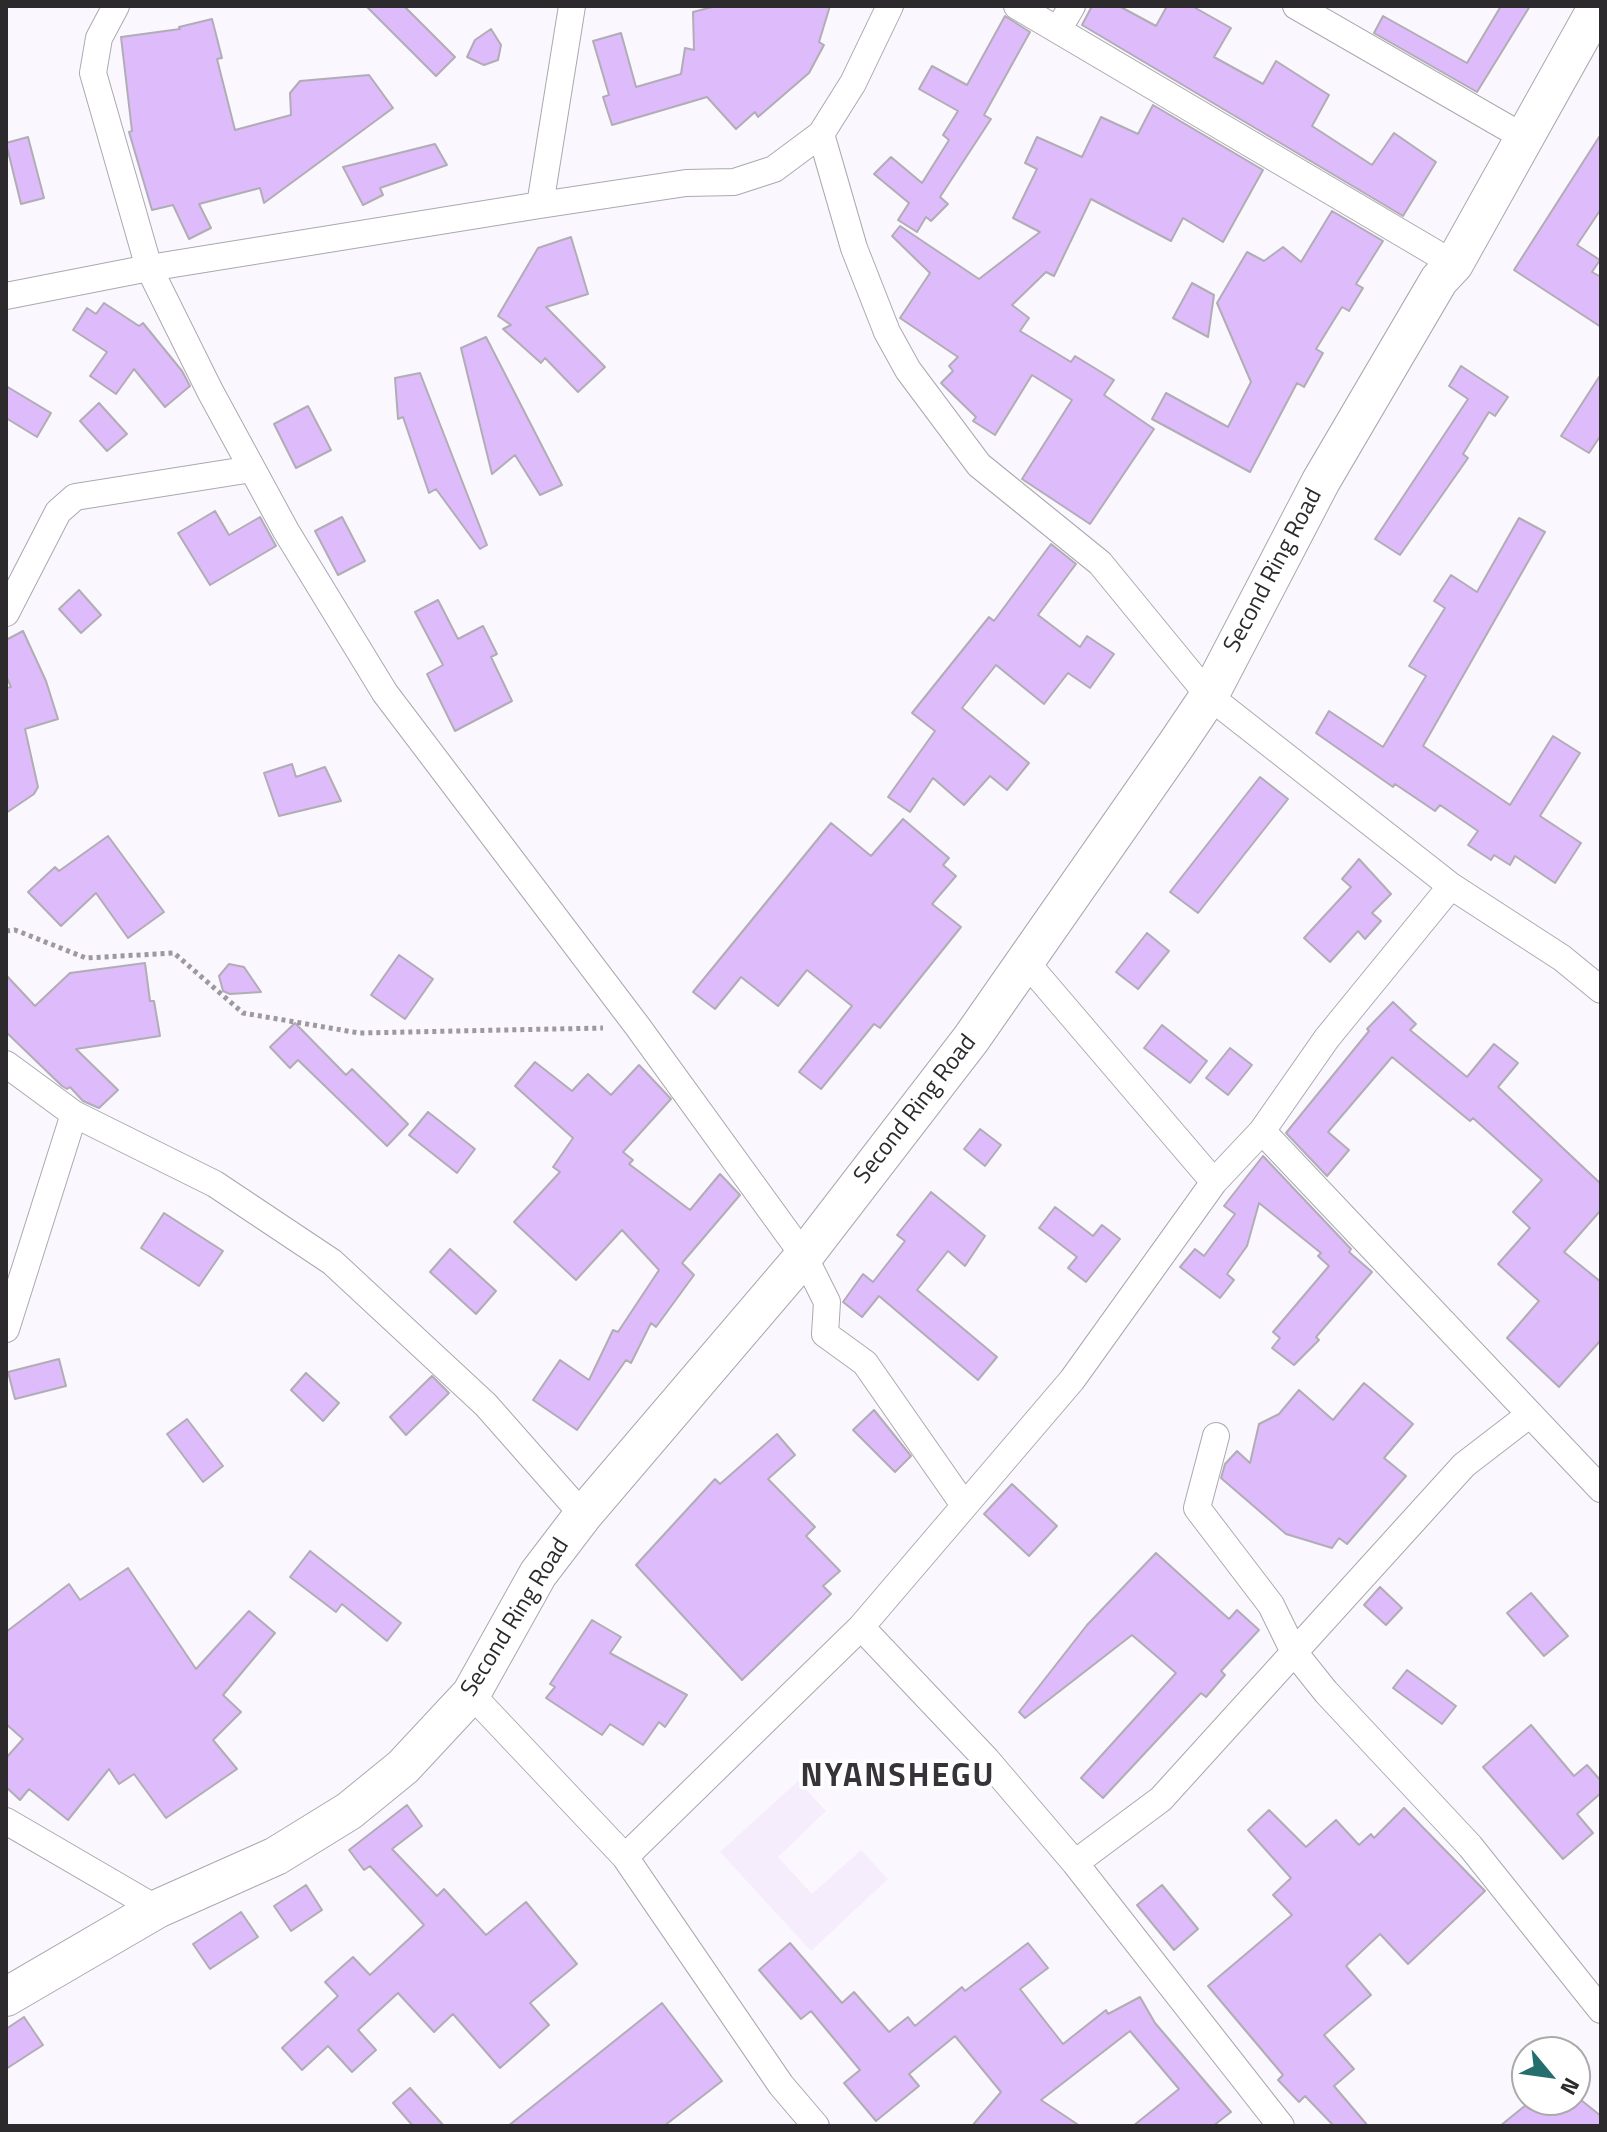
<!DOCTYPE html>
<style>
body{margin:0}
#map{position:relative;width:1607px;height:2132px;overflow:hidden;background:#fbf7ff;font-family:"Titillium Web",sans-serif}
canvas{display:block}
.frame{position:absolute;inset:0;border:8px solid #2c2a2d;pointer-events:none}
.north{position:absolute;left:1511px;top:2036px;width:80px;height:80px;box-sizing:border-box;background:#fff;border:2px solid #abaaab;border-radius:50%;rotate:119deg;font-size:22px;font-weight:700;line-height:32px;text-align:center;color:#2c2a2d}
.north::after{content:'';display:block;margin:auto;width:28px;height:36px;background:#246f6e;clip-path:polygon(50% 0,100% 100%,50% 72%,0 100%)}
</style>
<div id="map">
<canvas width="1607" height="2132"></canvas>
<div class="frame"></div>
<div class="north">N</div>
</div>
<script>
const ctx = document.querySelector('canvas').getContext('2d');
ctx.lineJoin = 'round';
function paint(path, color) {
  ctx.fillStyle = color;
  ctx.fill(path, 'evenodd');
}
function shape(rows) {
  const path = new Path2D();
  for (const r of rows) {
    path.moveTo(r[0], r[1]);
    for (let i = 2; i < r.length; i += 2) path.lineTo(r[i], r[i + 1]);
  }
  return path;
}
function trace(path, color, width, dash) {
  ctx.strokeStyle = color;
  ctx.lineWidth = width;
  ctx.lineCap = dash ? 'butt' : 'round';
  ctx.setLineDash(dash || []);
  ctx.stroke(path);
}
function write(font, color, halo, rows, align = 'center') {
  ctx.font = font + ' "Titillium Web",sans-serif';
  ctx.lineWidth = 7;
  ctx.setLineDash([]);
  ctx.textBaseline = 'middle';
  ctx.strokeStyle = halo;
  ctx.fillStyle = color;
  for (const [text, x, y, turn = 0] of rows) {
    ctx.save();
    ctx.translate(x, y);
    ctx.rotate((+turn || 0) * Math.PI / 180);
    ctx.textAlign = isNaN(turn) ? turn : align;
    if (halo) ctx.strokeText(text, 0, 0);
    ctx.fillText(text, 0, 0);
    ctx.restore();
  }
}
paint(shape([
 [798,1781,826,1811,778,1857,812,1894,861,1850,888,1879,811,1951,720,1852]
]), '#f5ecfc');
const building = shape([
 [366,6,404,6,455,57,436,76,366,6],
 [716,6,830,6,819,42,824,45,809,73,758,117,755,112,736,129,707,97,612,125,603,97,609,95,593,41,621,33,636,87,681,74,685,48,694,50,693,12,716,6],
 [1092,6,1119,6,1156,26,1167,6,1192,6,1231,28,1214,57,1263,84,1276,61,1329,95,1312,126,1372,165,1394,133,1436,162,1403,216,1082,25,1092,6],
 [1501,6,1530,6,1477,92,1374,33,1383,16,1467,63,1501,6],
 [1005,16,1030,32,984,115,991,119,940,197,948,204,931,221,926,217,917,232,898,220,909,203,874,174,891,157,922,183,949,140,943,135,958,111,919,89,932,66,967,85,1005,16],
 [212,19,222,58,217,59,235,130,291,115,290,93,300,81,369,75,393,108,264,203,260,188,199,204,211,228,189,239,173,205,152,210,129,132,132,131,121,37,180,29,179,27,212,19],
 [491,29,501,45,498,60,484,65,467,57,475,40,491,29],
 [1153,105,1263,170,1223,242,1183,218,1171,241,1091,199,1054,276,1046,272,1012,305,1029,318,1020,331,1071,362,1075,356,1114,380,1104,395,1154,429,1090,524,1022,479,1072,400,1032,375,995,435,973,421,976,417,941,383,953,371,949,366,958,357,900,318,930,273,892,236,900,226,979,279,1040,232,1013,218,1037,169,1025,163,1037,137,1082,157,1101,117,1138,134,1153,105],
 [1601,134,1601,209,1577,245,1600,260,1592,272,1601,277,1601,327,1514,270,1601,134],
 [28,137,44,198,21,204,6,143,28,137],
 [435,144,447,165,380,188,383,195,363,205,343,167,435,144],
 [1332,211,1383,241,1356,284,1363,288,1349,311,1342,307,1316,349,1323,353,1304,387,1297,383,1250,472,1152,419,1166,393,1228,427,1251,382,1217,303,1247,252,1264,261,1283,247,1301,262,1332,211],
 [571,237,588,294,546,307,605,367,578,392,545,358,541,363,503,329,511,325,498,316,538,248,571,237],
 [1192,283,1214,295,1208,337,1173,318,1192,283],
 [104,303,139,326,143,323,182,371,190,386,165,407,134,369,116,394,90,376,107,352,73,330,87,308,96,314,104,303],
 [486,337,562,485,540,495,515,455,492,474,461,348,486,337],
 [1461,366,1508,397,1495,416,1489,412,1463,454,1468,458,1400,555,1375,539,1468,399,1449,386,1461,366],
 [420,373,487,545,480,549,436,489,429,493,403,417,398,419,395,378,420,373],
 [1601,374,1601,435,1589,453,1561,436,1601,374],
 [6,386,51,413,37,437,6,418,6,386],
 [99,403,127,434,107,451,80,421,99,403],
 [308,406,331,450,296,468,274,424,308,406],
 [215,511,229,535,260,517,276,546,210,585,178,533,215,511],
 [342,517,365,561,338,575,315,531,342,517],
 [1519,518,1545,532,1423,746,1510,805,1553,736,1580,753,1540,816,1581,843,1555,883,1515,856,1510,865,1494,855,1491,860,1468,845,1478,831,1440,805,1435,811,1395,784,1393,787,1316,733,1329,711,1383,747,1426,676,1409,666,1445,608,1434,601,1451,575,1477,592,1519,518],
 [1051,544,1076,564,1038,615,1080,647,1087,636,1114,654,1090,688,1068,673,1044,704,996,665,962,708,1029,763,1007,790,990,776,964,805,933,778,910,812,888,797,935,731,912,713,989,617,994,621,1051,544],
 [79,590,101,615,81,633,59,609,79,590],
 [438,600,458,639,483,626,497,654,491,657,512,701,455,731,427,674,443,665,415,612,438,600],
 [23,631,46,681,58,719,25,729,38,787,34,794,6,813,6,688,11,687,6,676,6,640,23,631],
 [292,764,296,777,325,767,341,801,279,816,264,773,292,764],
 [1260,777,1288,799,1198,913,1170,892,1260,777],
 [903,819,949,858,943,865,956,876,932,904,961,927,880,1028,874,1024,821,1089,799,1072,852,1006,807,970,778,1006,741,977,715,1009,693,992,831,823,871,856,903,819],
 [108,836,164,912,128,938,96,893,61,926,28,892,55,867,59,871,108,836],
 [1359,859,1391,894,1372,913,1381,921,1365,939,1358,931,1330,962,1304,938,1351,887,1342,879,1359,859],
 [1147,933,1169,951,1138,989,1116,972,1147,933],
 [399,955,433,979,405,1019,371,995,399,955],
 [145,963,150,1001,154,1001,160,1036,76,1049,118,1090,99,1108,83,1101,70,1087,67,1089,62,1086,6,1032,6,975,35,1006,70,973,145,963],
 [229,964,244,967,261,992,230,994,223,991,219,976,229,964],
 [1393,1002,1416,1024,1410,1030,1467,1077,1494,1044,1518,1063,1498,1087,1601,1184,1601,1210,1564,1252,1601,1282,1601,1340,1559,1387,1507,1338,1539,1301,1498,1264,1530,1228,1513,1212,1542,1180,1473,1118,1470,1121,1392,1057,1328,1132,1349,1150,1327,1176,1286,1133,1369,1031,1367,1029,1393,1002],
 [295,1023,346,1075,352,1069,408,1124,387,1146,298,1060,290,1068,270,1047,295,1023],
 [1162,1025,1207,1061,1190,1083,1144,1048,1162,1025],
 [1230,1048,1252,1065,1228,1095,1206,1078,1230,1048],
 [535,1062,572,1091,588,1074,611,1095,639,1065,671,1099,623,1152,633,1160,629,1164,690,1210,720,1174,740,1195,682,1263,694,1275,656,1327,651,1323,631,1363,626,1360,577,1430,533,1400,560,1360,589,1380,613,1330,618,1332,659,1270,622,1230,576,1280,514,1222,560,1172,553,1167,573,1138,515,1086,535,1062],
 [428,1112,475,1149,457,1173,409,1135,428,1112],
 [980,1129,1001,1145,985,1166,964,1149,980,1129],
 [1263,1156,1351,1249,1349,1252,1372,1272,1316,1337,1319,1340,1294,1365,1272,1348,1280,1338,1273,1332,1329,1266,1318,1256,1321,1253,1259,1203,1247,1246,1227,1274,1234,1280,1220,1298,1180,1267,1195,1249,1204,1256,1235,1214,1224,1206,1263,1156],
 [931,1192,985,1236,965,1266,948,1251,917,1290,997,1357,978,1380,879,1296,862,1317,843,1302,863,1274,873,1282,905,1241,897,1235,931,1192],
 [1055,1207,1093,1236,1102,1225,1120,1239,1086,1282,1068,1268,1077,1257,1039,1228,1055,1207],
 [164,1213,223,1251,199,1286,141,1248,164,1213],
 [450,1249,496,1291,476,1314,430,1272,450,1249],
 [59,1359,66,1386,15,1399,8,1372,59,1359],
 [306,1373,339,1403,323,1421,291,1390,306,1373],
 [432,1376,449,1393,406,1435,390,1417,432,1376],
 [1364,1383,1413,1424,1384,1458,1406,1476,1347,1544,1339,1538,1332,1548,1286,1534,1221,1478,1225,1464,1237,1451,1250,1463,1259,1424,1279,1414,1299,1390,1333,1420,1364,1383],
 [874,1410,911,1456,895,1472,853,1430,874,1410],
 [187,1419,223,1466,203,1482,167,1434,187,1419],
 [777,1434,795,1455,768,1479,815,1527,806,1536,840,1571,823,1586,831,1594,742,1680,636,1565,715,1479,720,1484,777,1434],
 [1012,1484,1057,1526,1029,1556,984,1514,1012,1484],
 [310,1551,401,1623,387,1641,342,1604,336,1612,290,1577,310,1551],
 [1156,1553,1229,1619,1237,1610,1259,1630,1221,1671,1225,1675,1206,1697,1201,1693,1103,1798,1081,1778,1176,1673,1132,1635,1025,1718,1019,1712,1087,1625,1156,1553],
 [128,1568,196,1669,249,1611,275,1633,223,1695,241,1712,213,1740,237,1769,166,1818,134,1774,119,1784,109,1769,68,1820,29,1789,20,1800,6,1787,6,1758,23,1739,6,1724,6,1632,69,1584,80,1600,128,1568],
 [1380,1587,1402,1608,1386,1625,1364,1605,1380,1587],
 [1531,1593,1568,1636,1544,1656,1507,1613,1531,1593],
 [592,1620,621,1637,610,1653,687,1695,665,1727,659,1722,643,1745,610,1724,602,1735,546,1698,555,1687,550,1684,592,1620],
 [1407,1670,1456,1706,1442,1724,1393,1688,1407,1670],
 [1531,1725,1574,1776,1587,1765,1601,1781,1601,1793,1577,1814,1593,1833,1563,1859,1483,1767,1531,1725],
 [407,1805,422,1826,392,1849,437,1896,444,1889,486,1935,526,1902,577,1964,530,2003,549,2025,500,2068,453,2014,434,2032,398,1993,358,2030,376,2050,352,2072,328,2046,302,2070,282,2048,338,1996,325,1982,353,1957,370,1975,424,1925,370,1866,364,1870,349,1850,407,1805],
 [1404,1808,1485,1891,1408,1964,1380,1934,1346,1966,1371,1995,1324,2035,1354,2069,1334,2086,1368,2126,1334,2126,1305,2096,1299,2102,1278,2080,1283,2075,1208,1986,1292,1915,1273,1895,1291,1878,1248,1830,1269,1810,1306,1847,1336,1820,1359,1845,1371,1834,1374,1838,1404,1808],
 [306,1885,322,1910,291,1931,274,1906,306,1885],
 [1162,1885,1198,1929,1174,1950,1137,1905,1162,1885],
 [241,1912,258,1937,210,1969,193,1944,241,1912],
 [790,1943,842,2003,854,1992,889,2032,908,2017,915,2026,962,1987,965,1991,1028,1943,1048,1968,1020,1989,1063,2044,1106,2010,1108,2014,1140,1997,1155,2023,1231,2112,1213,2126,1133,2126,1179,2089,1130,2031,1041,2100,1080,2126,972,2126,1001,2092,955,2036,909,2074,919,2086,876,2121,844,2083,860,2070,811,2011,801,2019,759,1970,790,1943],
 [662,2003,722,2081,664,2126,508,2126,662,2003],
 [24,2017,43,2045,6,2069,6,2029,24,2017],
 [410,2088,444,2126,413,2126,393,2103,410,2088],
 [1532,2100,1581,2100,1601,2116,1601,2126,1500,2126,1532,2100]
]);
paint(building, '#debbfa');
trace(building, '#b1adb4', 2);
const street = shape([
 [116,6,99,38,93,73,149,268,210,391,286,531,385,693,638,1027,804,1256,827,1302,825,1334,865,1363,964,1505],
 [1017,6,1454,264],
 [1296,6,1525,138],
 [1058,30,1072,6],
 [821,134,854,248,887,332,908,370,979,465,1100,563,1209,696,1451,886,1562,958,1601,990],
 [540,205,572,6],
 [6,296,149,268,540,205,686,183,734,182,774,169,821,134,853,83,890,6],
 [6,613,58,512,75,497,252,469],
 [1026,962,1214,1182],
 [6,1064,74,1114,215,1184,332,1262,486,1405,583,1515],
 [1262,1131,1601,1489],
 [6,1329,74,1114],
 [1216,1436,1197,1508,1271,1605,1294,1652,1326,1692,1470,1846,1601,2010],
 [861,1627,987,1760,1075,1863,1281,2126],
 [471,1694,625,1857,781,2085,816,2126],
 [6,1821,157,1909],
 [625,1857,861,1627,1072,1380,1214,1182,1262,1131,1327,1038,1451,886],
 [1075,1863,1161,1799,1464,1465,1529,1415]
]);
const secondary = shape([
 [6,1997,157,1909,276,1856,349,1811,403,1767,471,1694,538,1574,583,1515,804,1256,971,1039,1176,745,1209,696,1321,481,1439,280,1454,264,1598,6]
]);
trace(street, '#aca8af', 28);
trace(secondary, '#aca8af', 40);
trace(shape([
 [6,931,15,930,86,958,174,953,243,1013,359,1033,603,1028]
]), '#9d999f', 5, [4, 4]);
trace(street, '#fff', 26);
trace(secondary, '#fff', 38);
write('24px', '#2c2a2d', '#fff', [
 ["Second Ring Road",1274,571,-62],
 ["Second Ring Road",916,1110,-52],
 ["Second Ring Road",516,1618,-58]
]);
ctx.letterSpacing = '2px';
write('bold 32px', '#363339', '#fff', [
 ["NYANSHEGU",898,1778]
]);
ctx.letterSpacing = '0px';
</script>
